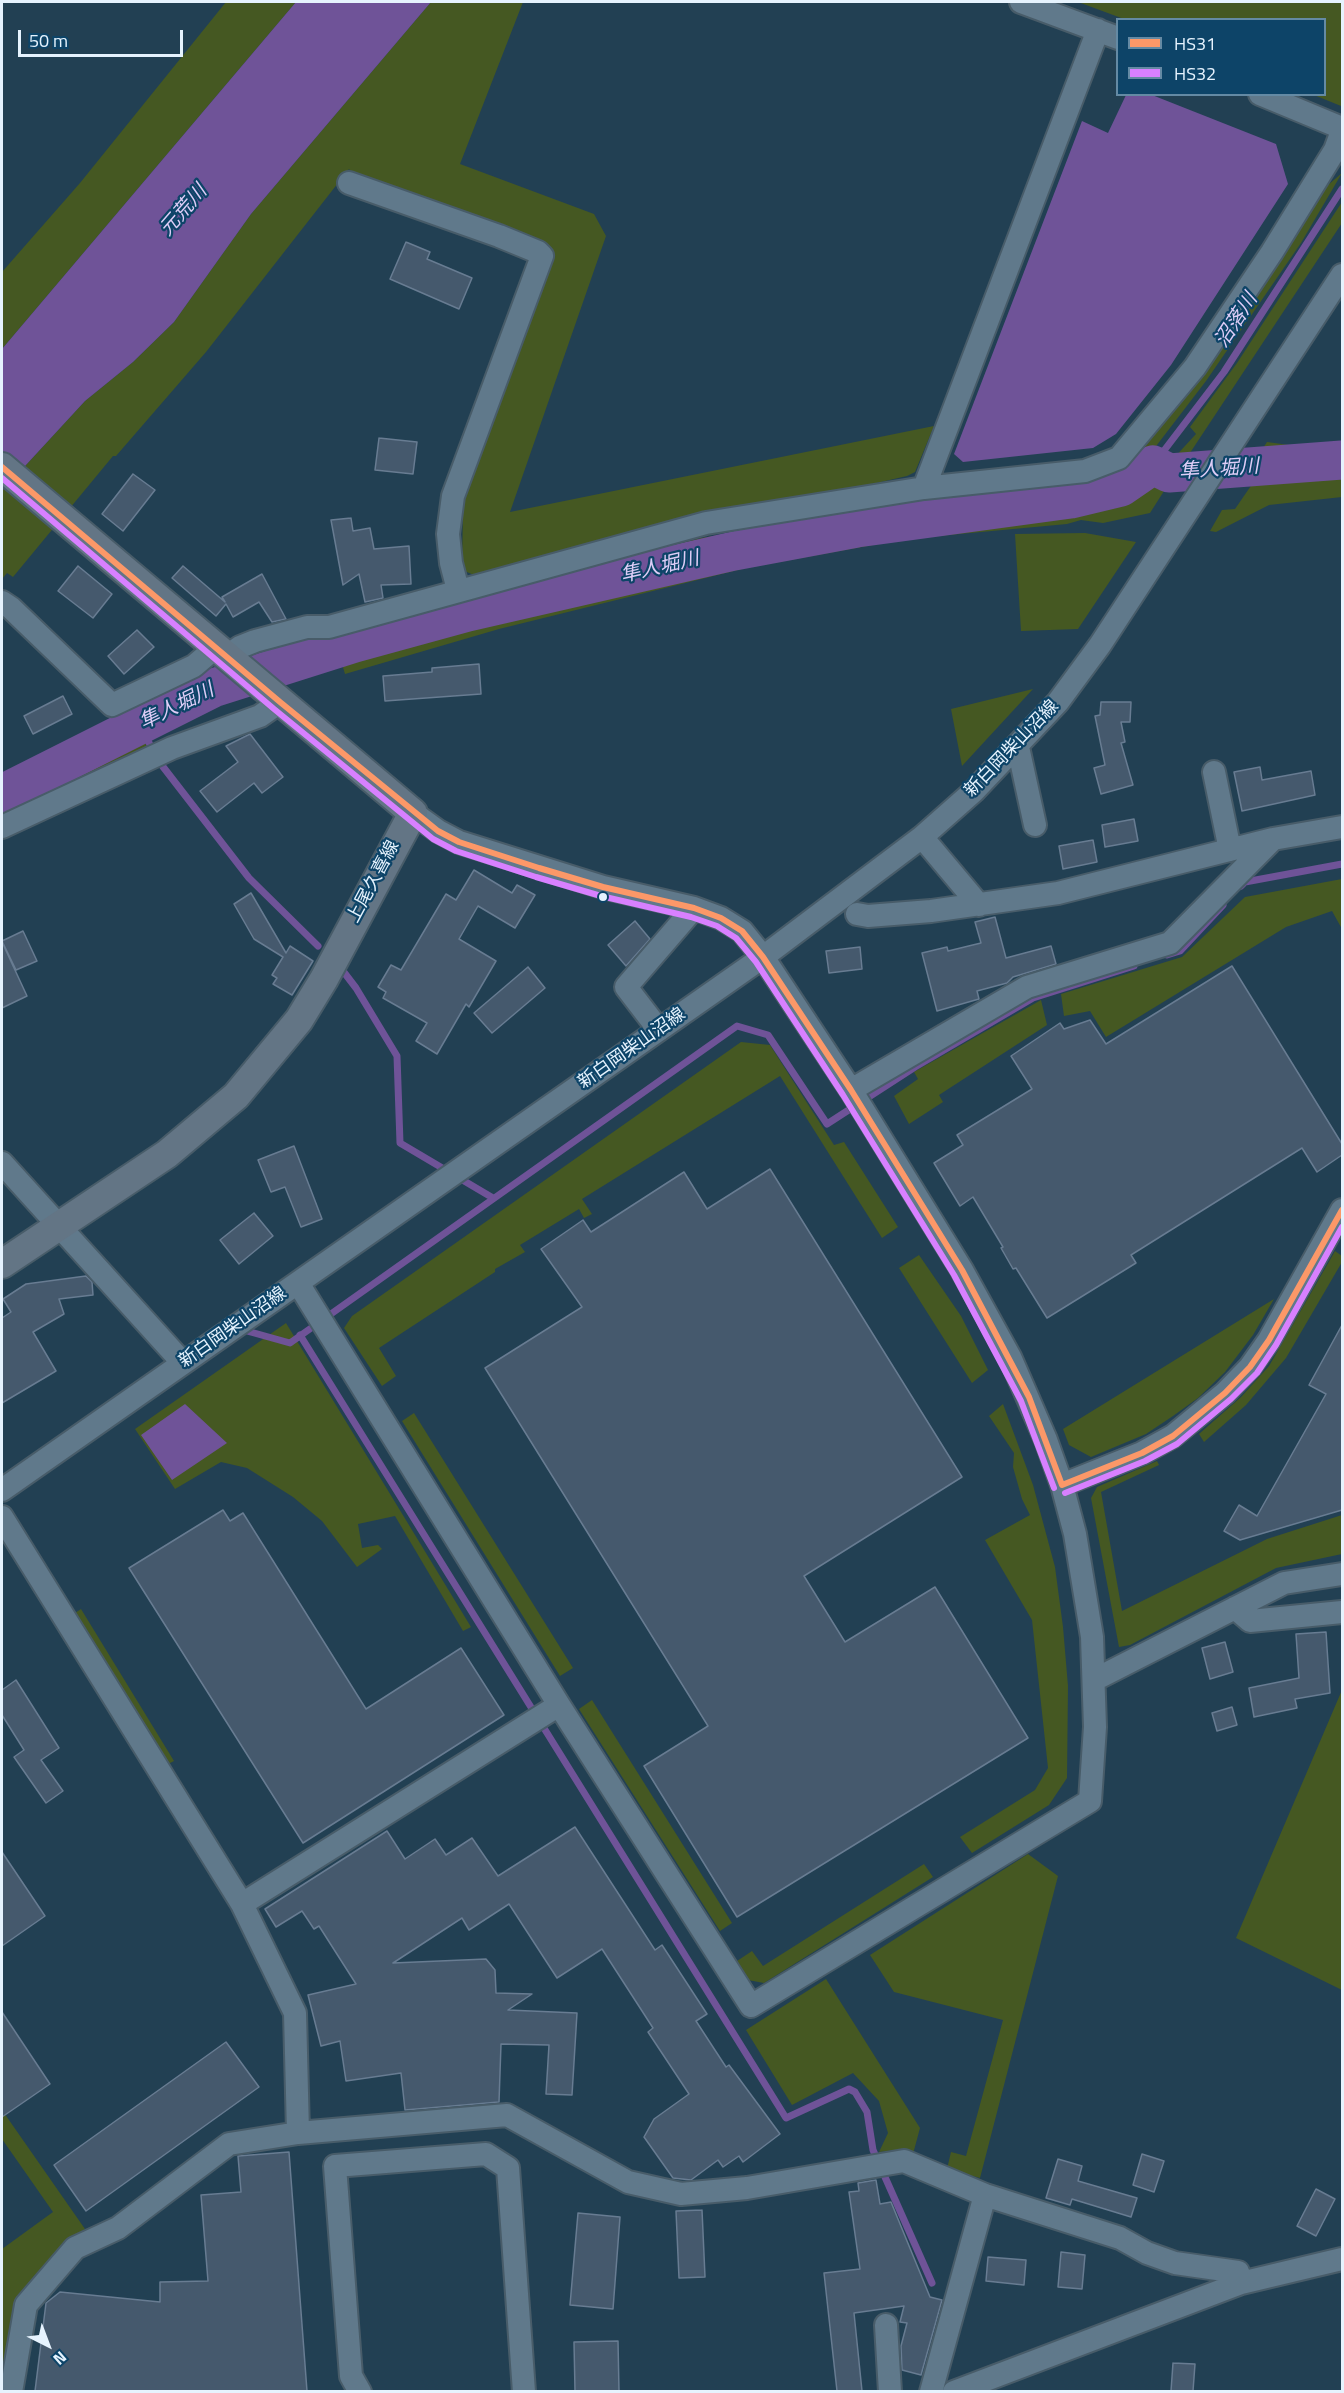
<!DOCTYPE html>
<meta charset="utf-8">
<style>
body{margin:0}
#map{position:relative;width:1344px;height:2393px;overflow:hidden;background:#224053;font-family:"Titillium Web",sans-serif}
canvas{display:block}
.frame{position:absolute;inset:0;border:3px solid #e6f3fe;pointer-events:none}
.legend{position:absolute;left:1116px;top:18px;width:210px;height:78px;box-sizing:border-box;background:#0d4468;border:2px solid #648aa4;margin:0;padding:8px 10px;list-style:none;font-size:18px;color:#e6f3fe}
.legend li{display:flex;align-items:center;gap:12px;height:30px}
.legend b{width:30px;border:2px solid #648aa4}
.north{position:absolute;left:18px;top:2315px;width:60px;height:60px;-webkit-text-stroke:4px #0d4468;paint-order:stroke;rotate:138deg;font-size:16px;font-weight:700;line-height:24px;text-align:center;color:#e6f3fe}
.north::after{content:'';display:block;margin:auto;width:21px;height:27px;background:#e6f3fe;clip-path:polygon(50% 0,100% 100%,50% 72%,0 100%)}
.scale{position:absolute;left:18px;top:30px;width:165px;height:27px;box-sizing:border-box;border:3px solid #e6f3fe;border-top:0;padding-left:8px;font-size:18px;line-height:21px;white-space:nowrap;color:#e6f3fe;-webkit-text-stroke:4px #0d4468;paint-order:stroke}
</style>
<div id="map">
<canvas width="1344" height="2393"></canvas>
<div class="frame"></div>
<ul class="legend">
<li><b style="height:8px;background:#fc9868"></b>HS31</li>
<li><b style="height:8px;background:#d880ff"></b>HS32</li>
</ul>
<div class="north">N</div>
<div class="scale">50 m</div>
</div>
<script>
const ctx = document.querySelector('canvas').getContext('2d');
ctx.lineJoin = 'round';
function paint(path, color) {
  ctx.fillStyle = color;
  ctx.fill(path, 'evenodd');
}
function shape(rows) {
  const path = new Path2D();
  for (const r of rows) {
    path.moveTo(r[0], r[1]);
    for (let i = 2; i < r.length; i += 2) path.lineTo(r[i], r[i + 1]);
  }
  return path;
}
function trace(path, color, width, dash) {
  ctx.strokeStyle = color;
  ctx.lineWidth = width;
  ctx.lineCap = dash ? 'butt' : 'round';
  ctx.setLineDash(dash || []);
  ctx.stroke(path);
}
function write(font, color, halo, rows, align = 'center') {
  ctx.font = font + ' "Titillium Web","Noto Sans JP",sans-serif';
  ctx.lineWidth = 4.5;
  ctx.setLineDash([]);
  ctx.textBaseline = 'middle';
  ctx.strokeStyle = halo;
  ctx.fillStyle = color;
  for (const [text, x, y, turn = 0] of rows) {
    ctx.save();
    ctx.translate(x, y);
    ctx.rotate((+turn || 0) * Math.PI / 180);
    ctx.textAlign = isNaN(turn) ? turn : align;
    if (halo) ctx.strokeText(text, 0, 0);
    ctx.fillText(text, 0, 0);
    ctx.restore();
  }
}
paint(shape([
 [226,2,296,2,2,349,2,272,80,183],
 [431,2,523,2,460,164,594,214,606,236,510,512,934,426,915,472,907,476,474,575,462,570,463,504,553,252,551,248,355,177,349,169,206,352,116,456,113,456,13,577,7,573,2,579,2,491,85,401,133,362,174,322,251,214],
 [1078,2,1342,2,1342,102,1341,106,1314,95,1324,94,1324,20,1124,19],
 [1342,173,1301,243,1206,381,1137,471,1117,484,1000,506,769,535,644,563,337,646,331,635,701,538,899,505,1093,481,1115,474,1143,449,1187,393,1321,191],
 [1342,202,1342,223,1184,462,1172,460,1196,434,1190,427,1237,363],
 [1267,442,1333,451,1342,450,1342,455,1322,457,1259,454],
 [1342,471,1342,497,1269,505,1216,532,1210,531,1222,510,1235,509,1257,477],
 [1149,475,1171,480,1150,513,1103,523,1081,520,1067,524,906,539,746,568,499,629,345,674,342,664,637,580,714,560,865,536,974,526,1019,517,1072,513,1128,495],
 [1085,533,1136,542,1078,629,1021,631,1015,534],
 [1033,689,962,766,951,709],
 [145,743,150,752,2,820,2,809],
 [1342,879,1342,929,1332,911,1286,927,1106,1037,1090,1011,1064,1016,1061,994,1182,957,1245,897],
 [1041,1000,1047,1025,939,1095,943,1102,909,1124,894,1096,918,1079,914,1072],
 [741,1042,770,1045,834,1145,844,1142,898,1227,882,1238,780,1076,582,1199,592,1214,584,1218,579,1209,520,1245,525,1252,495,1269,495,1272,379,1348,396,1376,382,1386,344,1328,352,1316],
 [1335,1251,1342,1256,1342,1262,1286,1358,1246,1405,1204,1442,1199,1434,1241,1397,1269,1366],
 [919,1255,961,1316,988,1370,972,1383,899,1268],
 [1274,1299,1253,1335,1225,1372,1198,1398,1173,1416,1146,1434,1091,1457,1069,1445,1063,1429],
 [286,1323,471,1627,463,1631,395,1516,358,1524,362,1548,378,1545,382,1549,357,1567,322,1521,293,1497,247,1468,221,1462,175,1489,135,1429],
 [1003,1404,1033,1485,1055,1567,1063,1627,1068,1686,1067,1778,1049,1805,972,1853,960,1837,1035,1790,1048,1768,1032,1620,985,1540,1030,1515,1022,1499,1013,1467,1014,1453,989,1416],
 [414,1413,573,1668,560,1676,402,1421],
 [1157,1461,1159,1465,1101,1492,1122,1611,1267,1539,1342,1515,1342,1554,1276,1568,1130,1645,1119,1647,1091,1498,1097,1487],
 [81,1609,174,1761,168,1764,75,1613],
 [1342,1690,1342,1990,1236,1938],
 [592,1700,732,1923,720,1931,579,1709],
 [1028,1854,1058,1876,980,2178,947,2169,951,2152,966,2156,1003,2020,894,1992,870,1955],
 [924,1864,933,1877,764,1983,748,1980,737,1961,752,1951,763,1966],
 [826,1979,920,2128,913,2154,905,2149,879,2152,888,2133,879,2101,853,2073,792,2105,746,2030],
 [2,2110,85,2229,68,2240,18,2298,2,2380,2,2249,53,2212,2,2139]
]), '#455822');
paint(shape([
 [296,2,431,2,251,214,174,322,133,362,85,401,2,491,2,349],
 [1126,95,1152,95,1276,144,1288,184,1171,365,1116,434,1093,448,963,462,954,454,1082,121,1108,133],
 [185,1404,227,1443,172,1480,141,1435]
]), '#6f5398');
trace(shape([
 [1153,465,1224,372,1342,189],
 [140,724,153,751],
 [157,759,249,878,318,946],
 [1241,886,1245,882,1342,864],
 [1167,955,1180,951,1223,905],
 [343,971,356,988,397,1056,400,1143,493,1198],
 [247,1331,290,1343,737,1026,768,1035,827,1124,915,1067,1033,998,1134,966],
 [300,1335,786,2118,849,2089,855,2092,867,2112,873,2150,932,2283]
]), '#6f5398', 7);
trace(shape([
 [2,794,213,688,355,643,468,612,734,551,857,528,1071,499,1121,487,1153,465,1169,473,1342,460]
]), '#6f5398', 39);
const building = shape([
 [406,242,430,252,427,259,472,278,459,309,390,279,406,242],
 [379,438,417,442,413,474,375,470,379,438],
 [133,474,155,490,123,531,102,514,133,474],
 [351,518,353,531,370,528,374,549,409,546,411,584,381,585,383,598,365,602,359,574,343,585,331,520,351,518],
 [78,566,112,594,93,618,58,591,78,566],
 [183,566,225,602,222,597,262,574,286,619,272,622,259,602,233,617,226,604,216,616,172,578,183,566],
 [137,630,154,647,124,674,108,656,137,630],
 [479,664,481,694,385,701,383,676,432,672,432,668,479,664],
 [63,696,72,714,33,734,24,716,63,696],
 [1101,702,1131,702,1130,722,1121,722,1125,742,1121,743,1133,785,1101,794,1094,768,1105,765,1095,716,1100,715,1101,702],
 [250,734,283,777,262,793,254,783,217,812,200,791,238,762,226,746,250,734],
 [1260,767,1262,780,1311,771,1315,795,1242,811,1234,772,1260,767],
 [1134,819,1138,841,1105,847,1102,825,1134,819],
 [1093,840,1097,862,1063,869,1059,846,1093,840],
 [474,870,512,893,517,885,535,895,515,928,478,906,459,939,496,961,469,1007,466,1004,437,1054,416,1041,427,1023,383,998,386,992,378,987,391,965,401,970,446,894,456,900,474,870],
 [251,893,286,953,290,946,313,961,292,995,273,984,277,978,272,975,283,957,254,939,234,904,251,893],
 [995,917,1006,958,1051,946,1056,964,1013,977,1007,983,977,991,979,999,937,1011,922,953,947,947,948,951,981,943,975,922,995,917],
 [635,921,650,939,626,966,608,945,635,921],
 [23,931,37,961,16,970,2,941,23,931],
 [2,942,27,996,2,1008,2,942],
 [860,947,862,969,829,973,826,951,860,947],
 [1232,966,1342,1144,1342,1155,1317,1172,1302,1148,1131,1255,1136,1263,1047,1318,1016,1268,1013,1269,1001,1248,1003,1247,973,1197,960,1206,934,1163,963,1145,957,1135,1032,1089,1011,1056,1060,1023,1064,1029,1090,1020,1106,1044,1232,966],
 [528,967,545,988,492,1033,474,1013,528,967],
 [294,1146,322,1219,301,1227,285,1187,271,1192,258,1160,294,1146],
 [770,1169,962,1477,804,1576,845,1642,935,1587,1028,1738,737,1917,644,1766,708,1726,485,1368,582,1307,541,1249,583,1220,591,1232,684,1172,707,1209,770,1169],
 [254,1213,273,1236,239,1264,220,1240,254,1213],
 [86,1276,92,1282,93,1295,59,1299,64,1314,33,1332,56,1371,2,1403,2,1318,11,1312,3,1299,26,1284,86,1276],
 [1342,1325,1342,1510,1240,1540,1224,1531,1239,1505,1257,1516,1326,1394,1309,1385,1342,1325],
 [223,1510,230,1521,243,1513,366,1709,461,1648,504,1715,303,1843,129,1568,223,1510],
 [1326,1632,1330,1693,1295,1699,1297,1708,1254,1717,1249,1688,1299,1678,1296,1634,1326,1632],
 [1225,1642,1233,1672,1210,1679,1202,1648,1225,1642],
 [16,1680,59,1748,41,1760,63,1791,46,1803,14,1757,24,1750,2,1715,2,1690,16,1680],
 [1232,1707,1237,1725,1217,1731,1212,1713,1232,1707],
 [575,1827,655,1950,662,1945,707,2014,696,2021,726,2067,729,2065,780,2134,743,2162,739,2156,723,2167,718,2160,691,2180,673,2178,644,2137,654,2119,689,2094,648,2032,653,2028,602,1949,557,1978,509,1904,469,1930,462,1918,393,1963,486,1959,495,1970,496,1993,532,1994,508,2010,577,2013,572,2095,546,2094,549,2045,501,2044,499,2102,405,2110,401,2073,346,2081,340,2041,321,2046,308,1995,356,1984,319,1926,314,1929,302,1911,276,1927,265,1909,387,1831,405,1859,435,1839,446,1855,472,1838,498,1876,575,1827],
 [2,1852,45,1916,2,1946,2,1852],
 [2,2012,50,2084,2,2117,2,2012],
 [226,2042,259,2087,86,2211,54,2165,226,2042],
 [289,2152,307,2391,35,2391,46,2303,60,2292,160,2302,160,2282,208,2281,201,2195,241,2192,238,2156,289,2152],
 [1142,2154,1164,2161,1154,2192,1133,2185,1142,2154],
 [1058,2159,1082,2166,1078,2181,1137,2198,1131,2217,1072,2199,1070,2205,1046,2198,1058,2159],
 [876,2180,880,2204,891,2202,930,2297,942,2300,921,2375,902,2370,901,2346,907,2323,900,2322,904,2306,854,2313,862,2391,837,2391,824,2273,860,2269,849,2192,859,2191,858,2183,876,2180],
 [1316,2189,1335,2199,1316,2236,1297,2226,1316,2189],
 [702,2210,705,2277,679,2278,676,2211,702,2210],
 [578,2213,620,2217,613,2309,570,2305,578,2213],
 [1061,2252,1085,2255,1082,2289,1058,2287,1061,2252],
 [988,2257,1026,2260,1024,2285,986,2281,988,2257],
 [618,2341,619,2391,575,2391,574,2342,618,2341],
 [1173,2363,1195,2364,1193,2391,1171,2391,1173,2363]
]);
paint(building, '#45596d');
trace(building, '#687c92', 1.5);
const minor = shape([
 [1021,2,1118,38],
 [1260,94,1342,128],
 [349,183,499,236,538,252,542,256,453,496,448,534,451,563,458,590],
 [924,488,1098,30],
 [2,602,11,608,112,705,194,666,215,648],
 [226,657,240,647,255,641,307,627,329,627,706,523,924,488,1085,471,1119,458,1195,367,1272,252,1335,150,1342,131],
 [1018,747,1035,825],
 [1214,772,1230,850],
 [2,827,172,748,260,716,280,702],
 [922,837,979,905],
 [857,914,868,916,931,911,1058,893,1273,839,1342,827],
 [659,1030,626,987,694,908],
 [851,1090,1027,987,1170,943,1273,839],
 [2,1163,183,1363],
 [298,1283,559,1705,751,2006,1090,1801,1095,1727,1092,1637,1075,1534,1062,1485,1046,1440,1010,1357,962,1270,851,1090,763,957,742,931,721,918,694,908,603,887,459,842,438,831,413,813],
 [1062,1485,1142,1453,1173,1436,1225,1393,1250,1367,1269,1340,1342,1210],
 [2,1490,763,957,922,837,974,791,1058,702,1100,645,1342,275],
 [2,1517,242,1904,295,2013,298,2133],
 [1235,1608,1250,1621,1342,1612],
 [1094,1680,1284,1583,1342,1574],
 [242,1904,559,1705],
 [886,2325,890,2392],
 [11,2392,26,2305,75,2248,118,2228,229,2144,298,2133,507,2115,628,2182,681,2194,747,2188,904,2161,985,2195,1120,2238,1147,2253,1175,2263,1238,2272,1241,2283],
 [360,2392,351,2376,335,2166,486,2154,508,2168,524,2392],
 [931,2392,985,2195],
 [954,2392,1241,2283,1342,2259]
]);
const major = shape([
 [2,467,413,813,324,979,299,1020,236,1096,167,1154,2,1264]
]);
trace(minor, '#485c69', 26);
trace(major, '#485c69', 32);
trace(minor, '#60798b', 22);
trace(major, '#637585', 28);
trace(shape([
 [2,467,280,702,438,831,459,842,539,868,603,887,694,908,721,918,742,931,763,957,851,1090,962,1270,1029,1397,1062,1485],
 [1062,1485,1142,1453,1173,1436,1225,1393,1250,1367,1269,1340,1342,1210]
]), '#fc9868', 6);
trace(shape([
 [2,478,274,709,433,839,456,851,536,877,601,896,691,917,717,926,736,938,756,962,843,1095,954,1275,1021,1401,1054,1488],
 [1065,1493,1145,1461,1177,1444,1231,1399,1257,1373,1276,1345,1342,1227]
]), '#d880ff', 6);
for (const [x, y, r, color] of [
 [603,897,5,"#e6f3fe"]
]) {
  const dot = new Path2D();
  dot.arc(x, y, r, 0, 2 * Math.PI);
  ctx.fillStyle = color;
  ctx.fill(dot);
  trace(dot, '#0d4468', 2);
}
write('18px', '#e6f3fe', '#0d4468', [
 ["新白岡柴山沼線",1012,749,-46],
 ["上尾久喜線",374,882,-62],
 ["新白岡柴山沼線",632,1049,-35],
 ["新白岡柴山沼線",233,1328,-35]
]);
write('italic 20px', '#decdf7', '#0d4468', [
 ["元荒川",184,211,-49],
 ["沼落川",1237,321,-57],
 ["隼人堀川",1219,470,-4],
 ["隼人堀川",660,568,-13],
 ["隼人堀川",177,707,-26]
]);
</script>
